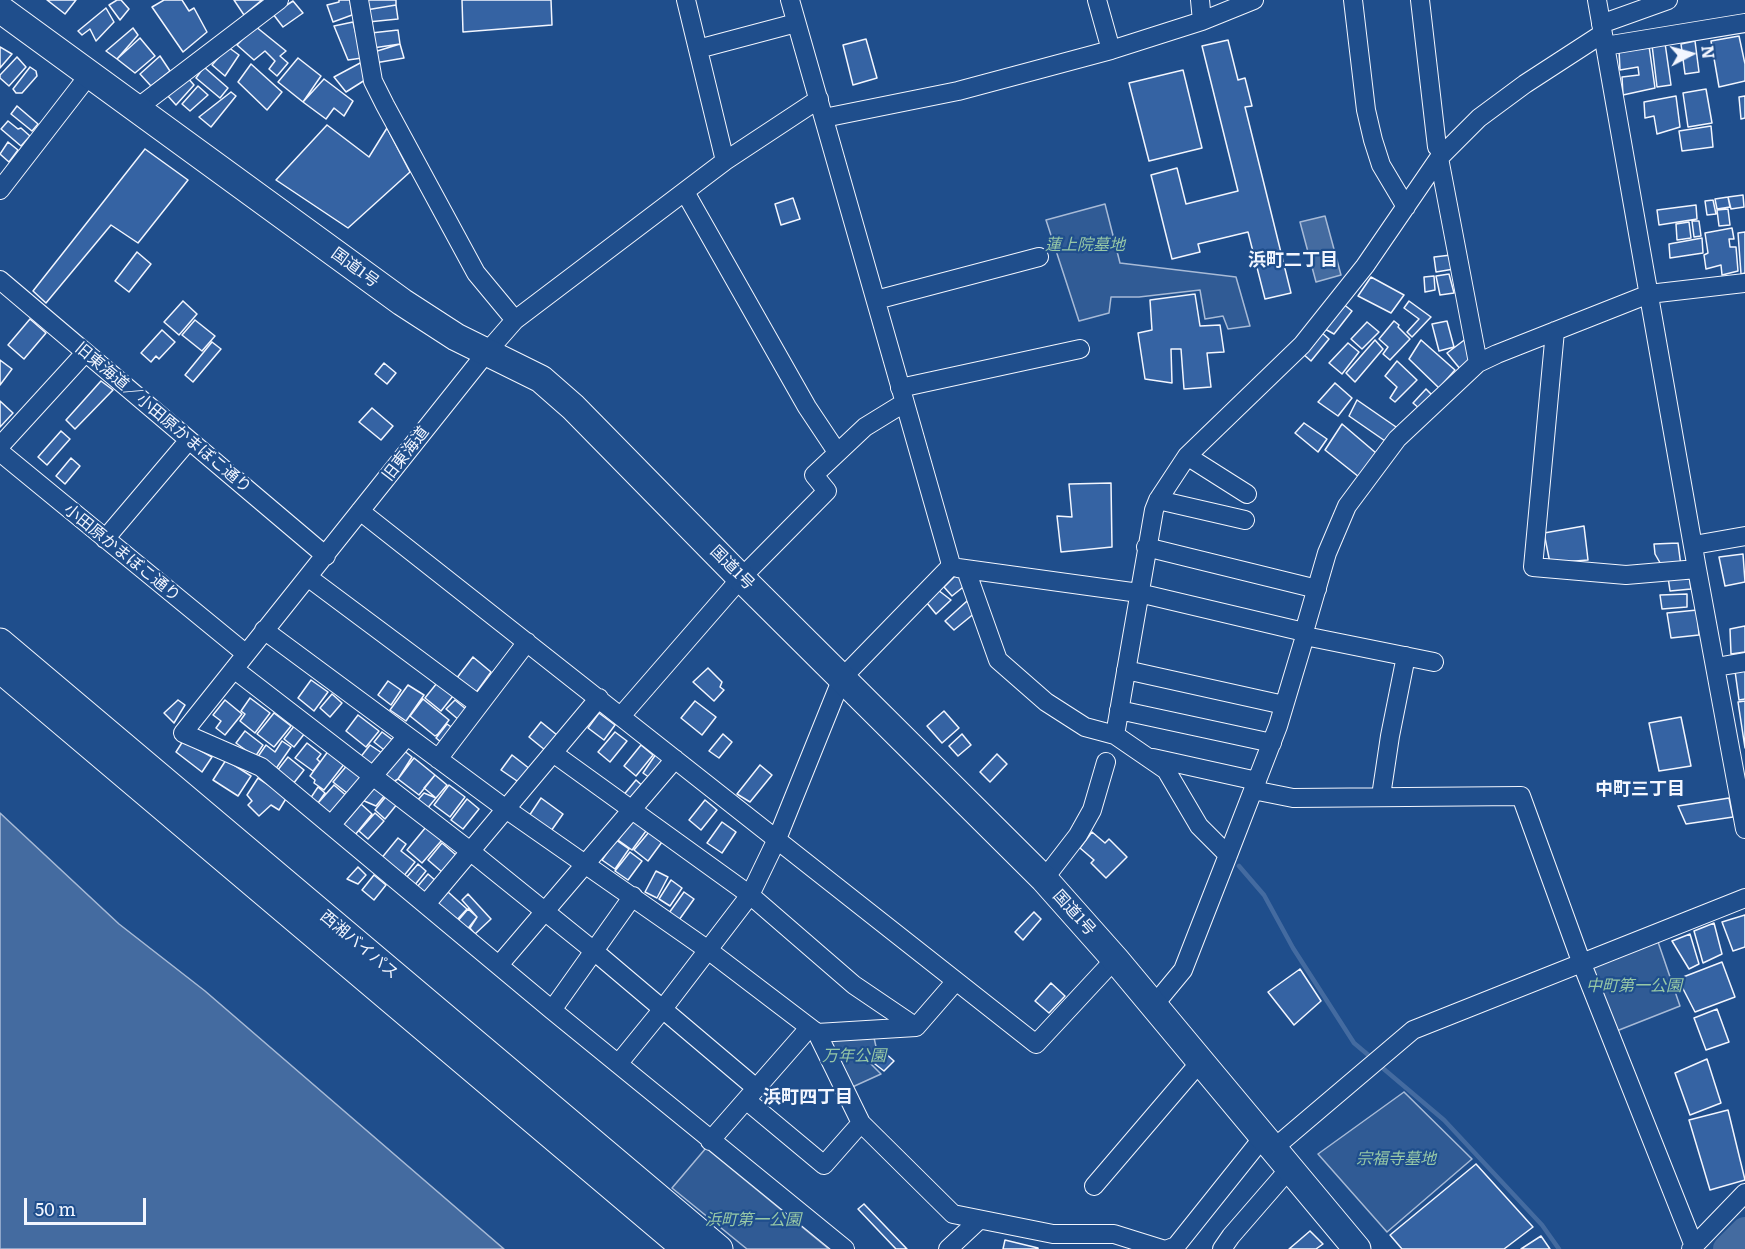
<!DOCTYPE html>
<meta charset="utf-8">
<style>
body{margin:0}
#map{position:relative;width:1745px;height:1249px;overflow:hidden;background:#1f4e8c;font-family:Literata,serif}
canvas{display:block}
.north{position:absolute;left:1661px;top:24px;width:60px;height:60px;-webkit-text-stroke:4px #1f4e8c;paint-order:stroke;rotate:84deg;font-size:16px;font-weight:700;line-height:24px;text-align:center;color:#f2f6ff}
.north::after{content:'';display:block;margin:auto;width:21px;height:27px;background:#f2f6ff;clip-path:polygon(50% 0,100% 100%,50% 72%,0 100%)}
.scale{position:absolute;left:24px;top:1198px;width:122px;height:27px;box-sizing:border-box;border:3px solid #f2f6ff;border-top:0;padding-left:8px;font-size:18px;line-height:21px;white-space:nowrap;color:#f2f6ff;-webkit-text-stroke:4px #1f4e8c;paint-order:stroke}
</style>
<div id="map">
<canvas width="1745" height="1249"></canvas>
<div class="north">N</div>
<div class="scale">50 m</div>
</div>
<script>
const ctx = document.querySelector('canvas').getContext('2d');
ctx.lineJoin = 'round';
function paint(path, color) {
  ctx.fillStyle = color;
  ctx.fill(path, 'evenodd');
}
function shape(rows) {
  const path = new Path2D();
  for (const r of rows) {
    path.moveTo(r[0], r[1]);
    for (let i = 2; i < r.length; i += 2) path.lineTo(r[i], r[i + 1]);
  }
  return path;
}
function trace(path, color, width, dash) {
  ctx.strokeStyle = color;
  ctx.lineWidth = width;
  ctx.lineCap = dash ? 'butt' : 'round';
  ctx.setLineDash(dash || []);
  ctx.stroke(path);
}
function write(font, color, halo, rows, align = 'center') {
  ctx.font = font + ' Literata,"Noto Sans JP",serif';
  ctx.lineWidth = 4.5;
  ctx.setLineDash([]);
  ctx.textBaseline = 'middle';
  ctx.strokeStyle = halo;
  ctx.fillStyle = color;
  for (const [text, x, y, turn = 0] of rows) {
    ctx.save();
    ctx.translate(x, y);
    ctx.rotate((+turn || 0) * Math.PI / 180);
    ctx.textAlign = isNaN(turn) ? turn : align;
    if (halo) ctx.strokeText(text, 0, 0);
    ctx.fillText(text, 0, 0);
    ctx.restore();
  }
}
const green = shape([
 [1105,204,1120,263,1236,277,1250,326,1228,329,1223,316,1205,319,1200,290,1139,297,1111,297,1109,313,1079,321,1046,220,1105,204],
 [1657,939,1680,1006,1614,1032,1587,967,1657,939],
 [873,1033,878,1056,871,1064,881,1074,848,1089,822,1036,873,1033],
 [1404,1092,1472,1159,1387,1232,1318,1154,1404,1092],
 [706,1148,829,1249,747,1249,672,1188,706,1148]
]);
paint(green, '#305b95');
trace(green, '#a8bbd7', 1.5);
const water = shape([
 [1325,216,1341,275,1316,282,1300,222,1325,216],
 [0,813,119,924,205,991,504,1249,0,1249,0,813]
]);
paint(water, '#446ba0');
trace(water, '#a8bbd7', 1.5);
trace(shape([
 [1239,866,1264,895,1293,948,1354,1043,1373,1059],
 [1379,1065,1444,1120,1542,1225,1559,1249]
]), '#446ba0', 4.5);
trace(shape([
 [1727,1249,1745,1231]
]), '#446ba0', 28);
const building = shape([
 [47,0,76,0,65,14,47,0],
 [117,0,121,0,129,9,120,20,109,5,117,0],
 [164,0,182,0,189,11,194,8,207,32,183,52,152,7,164,0],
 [234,0,262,0,244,15,234,0],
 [339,0,350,0,352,15,333,22,327,5,339,2,339,0],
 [364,0,396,0,396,5,366,10,364,0],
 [462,0,551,0,552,25,463,32,462,0],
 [293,1,303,13,283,27,273,14,293,1],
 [396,5,398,19,368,22,366,10,396,5],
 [106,8,114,22,96,41,90,29,82,35,78,31,106,8],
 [353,22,362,58,348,60,334,26,353,22],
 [255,26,286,51,280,56,288,63,277,76,269,69,275,61,265,51,254,60,237,45,255,26],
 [133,28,138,35,117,59,106,51,133,28],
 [398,30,400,44,373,48,371,33,398,30],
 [1739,36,1745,64,1745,81,1719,87,1711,41,1739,36],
 [140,38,155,56,135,73,117,59,140,38],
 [866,39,877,78,853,85,843,45,866,39],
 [1228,40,1238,80,1245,78,1252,106,1245,107,1291,293,1265,299,1248,232,1198,244,1200,252,1172,259,1151,175,1177,168,1186,204,1238,191,1202,46,1228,40],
 [1695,41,1699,72,1685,74,1681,44,1695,41],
 [1665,43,1671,85,1657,87,1652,45,1665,43],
 [400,44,404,58,375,63,374,52,400,44],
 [1649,46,1655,88,1623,95,1622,77,1639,75,1638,67,1620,70,1619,50,1649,46],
 [0,47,12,54,0,68,0,47],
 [228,47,239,55,225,76,212,65,228,47],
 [160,56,170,71,151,86,140,74,160,56],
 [17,57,26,67,9,86,0,78,0,75,17,57],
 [298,58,321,76,303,102,278,82,298,58],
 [362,62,365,80,346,92,334,77,362,62],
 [251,64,282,92,267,110,238,82,251,64],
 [30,67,36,71,37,76,22,93,16,93,13,89,30,67],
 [204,67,228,88,220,98,196,78,204,67],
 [1183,70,1202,148,1149,161,1129,83,1183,70],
 [187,77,194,85,176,105,167,95,187,77],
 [324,79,353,101,344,116,334,108,326,119,303,102,324,79],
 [198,86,208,95,190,111,182,104,198,86],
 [1706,89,1712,123,1688,127,1683,93,1706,89],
 [231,92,236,96,211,127,199,117,231,92],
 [1676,96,1680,127,1657,134,1654,116,1645,118,1644,102,1676,96],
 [1745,96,1745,118,1741,119,1739,97,1745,96],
 [17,106,38,124,32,131,11,114,17,106],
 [8,121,18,129,21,128,30,136,21,146,1,129,8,121],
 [327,125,369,157,387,128,410,172,348,228,276,180,327,125],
 [1711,126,1713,147,1682,151,1679,131,1711,126],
 [8,142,18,150,9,162,0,154,8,142],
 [145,149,188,180,138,243,111,225,46,303,33,291,145,149],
 [1743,195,1744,207,1731,209,1728,197,1743,195],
 [1728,197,1730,207,1717,209,1715,199,1728,197],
 [793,198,800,219,781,225,775,204,793,198],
 [1713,200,1716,214,1707,215,1705,201,1713,200],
 [1696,205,1697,219,1659,225,1657,210,1696,205],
 [1728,209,1730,225,1719,226,1717,210,1728,209],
 [1692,221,1699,221,1701,236,1694,237,1692,221],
 [1689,222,1691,238,1677,240,1676,224,1689,222],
 [1732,228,1734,239,1729,239,1730,247,1736,247,1738,271,1722,275,1721,265,1706,269,1704,255,1708,253,1705,233,1732,228],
 [1745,232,1745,273,1741,274,1738,233,1745,232],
 [1702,238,1703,253,1670,258,1669,244,1702,238],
 [137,252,151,264,129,292,115,281,137,252],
 [1451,255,1454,269,1436,272,1434,257,1451,255],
 [1449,274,1454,293,1440,295,1436,276,1449,274],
 [1434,276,1435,290,1425,292,1424,277,1434,276],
 [1371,277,1404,295,1391,313,1358,296,1371,277],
 [1195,294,1200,326,1220,325,1224,352,1207,353,1211,387,1184,389,1181,349,1171,349,1172,383,1145,379,1138,333,1152,330,1150,300,1195,294],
 [183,301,197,314,179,335,164,322,183,301],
 [1409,301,1431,317,1412,337,1407,332,1419,319,1404,308,1409,301],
 [1342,303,1352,311,1334,334,1323,328,1342,303],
 [30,319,46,333,24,359,8,345,30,319],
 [195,320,215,336,202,351,182,335,195,320],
 [1394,321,1399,325,1398,327,1410,339,1390,360,1383,354,1388,347,1379,339,1394,321],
 [1447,321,1454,347,1439,351,1432,324,1447,321],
 [1367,322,1379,332,1362,349,1351,339,1367,322],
 [162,330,175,342,159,359,156,356,151,362,141,353,162,330],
 [1320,331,1329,339,1311,361,1302,353,1320,331],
 [1467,338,1473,360,1461,370,1447,353,1467,338],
 [1375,340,1383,349,1355,382,1346,373,1375,340],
 [1421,340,1455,370,1439,388,1409,359,1421,340],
 [212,342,221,349,193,382,185,375,212,342],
 [1348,343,1359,352,1342,374,1329,363,1348,343],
 [0,360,12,369,0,385,0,360],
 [1397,361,1417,380,1395,402,1390,398,1397,387,1385,376,1397,361],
 [384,363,396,373,387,384,375,374,384,363],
 [101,381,113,390,75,429,66,420,101,381],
 [1335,383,1352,398,1338,416,1318,402,1335,383],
 [1426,389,1433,396,1420,409,1413,403,1426,389],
 [1357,400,1399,429,1388,443,1349,416,1357,400],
 [0,401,13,413,0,427,0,401],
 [372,408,393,426,381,440,359,422,372,408],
 [1304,423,1327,439,1318,452,1295,433,1304,423],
 [1342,424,1376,453,1359,477,1325,450,1342,424],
 [61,431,70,439,47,465,38,457,61,431],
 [71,458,80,466,65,484,56,476,71,458],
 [1111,483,1112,547,1061,552,1057,516,1072,517,1069,484,1111,483],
 [1584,526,1588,560,1550,563,1544,533,1584,526],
 [1678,543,1681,566,1663,568,1655,554,1654,544,1678,543],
 [1743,554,1745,582,1725,586,1719,557,1743,554],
 [960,571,967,584,952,596,944,587,960,571],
 [1689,574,1691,589,1670,591,1668,577,1689,574],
 [938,590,951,600,936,614,927,603,938,590],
 [1687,594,1687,607,1662,609,1660,595,1687,594],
 [967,601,976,612,954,630,945,621,967,601],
 [1697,610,1699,635,1671,638,1667,613,1697,610],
 [1745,626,1745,652,1731,654,1730,629,1745,626],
 [473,657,491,672,475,694,456,679,473,657],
 [708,668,722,682,720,687,724,690,714,701,693,682,708,668],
 [1745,670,1745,699,1739,700,1735,671,1745,670],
 [311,680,328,692,314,711,298,698,311,680],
 [388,681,401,690,391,705,378,695,388,681],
 [437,683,453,696,441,711,425,698,437,683],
 [408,685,424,695,406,721,390,710,408,685],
 [332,694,342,703,330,717,320,708,332,694],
 [250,698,270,713,255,733,240,721,245,714,241,711,250,698],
 [423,699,449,720,438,734,435,736,410,716,423,699],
 [178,700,185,705,174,723,164,713,178,700],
 [225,700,242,714,225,735,216,728,221,721,213,715,225,700],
 [455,700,467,710,459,720,446,709,455,700],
 [695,701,716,717,702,735,681,718,695,701],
 [1745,701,1745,748,1738,702,1745,701],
 [944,711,959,728,942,743,927,726,944,711],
 [274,713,291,726,274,747,257,734,274,713],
 [599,713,615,725,604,740,588,728,599,713],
 [358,715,379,731,366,747,346,731,358,715],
 [1681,717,1691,766,1659,771,1649,723,1681,717],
 [541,722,557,735,545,750,529,737,541,722],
 [447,724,454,729,442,743,436,738,447,724],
 [295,725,305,733,294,747,284,739,295,725],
 [245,731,263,745,255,757,236,743,245,731],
 [382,732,394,741,388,753,374,742,382,732],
 [615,732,627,741,610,762,598,752,615,732],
 [723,734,732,742,719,758,709,751,723,734],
 [962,734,971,745,958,756,949,746,962,734],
 [183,741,212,757,202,772,176,752,183,741],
 [282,741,291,747,275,770,257,758,266,745,275,752,282,741],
 [307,743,321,754,317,759,320,762,313,771,295,758,307,743],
 [370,745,385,755,372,770,359,759,370,745],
 [641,745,653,755,636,776,624,766,641,745],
 [402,749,412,757,398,779,393,782,383,774,402,749],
 [329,750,345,763,324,790,314,783,315,780,310,776,329,750],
 [656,754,666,761,653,780,643,773,656,754],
 [997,754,1007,764,990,782,980,772,997,754],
 [512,755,530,769,520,783,501,770,512,755],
 [288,757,304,770,293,784,277,771,288,757],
 [414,758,435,775,419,795,398,779,414,758],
 [226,760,251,776,238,796,213,780,226,760],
 [349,763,367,779,347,793,333,782,349,763],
 [760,765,772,775,750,802,737,794,760,765],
 [435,775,447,785,436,798,424,788,435,775],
 [258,778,287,797,279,810,271,805,259,816,248,805,252,801,247,795,258,778],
 [636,780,646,789,632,805,622,797,636,780],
 [334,785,349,798,334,817,318,803,334,785],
 [374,785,385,795,376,806,362,800,374,785],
 [449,785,465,797,450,817,434,805,449,785],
 [318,787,325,793,318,803,310,799,318,787],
 [424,793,436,798,426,810,416,802,424,793],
 [388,794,398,803,385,819,375,810,388,794],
 [541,798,563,814,551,831,529,816,541,798],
 [1729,798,1733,817,1686,824,1678,806,1729,798],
 [467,799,479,809,463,829,451,820,467,799],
 [705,800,717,810,701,830,689,820,705,800],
 [361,804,372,814,355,835,343,825,361,804],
 [375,813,384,821,368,839,359,831,375,813],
 [632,820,646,831,632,850,618,840,632,820],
 [722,822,736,832,722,853,707,843,722,822],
 [426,827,442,840,422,863,407,850,426,827],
 [649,832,662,842,648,861,634,850,649,832],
 [1092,832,1105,843,1109,839,1127,857,1106,878,1091,863,1094,860,1080,848,1092,832],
 [398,838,406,844,401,851,415,862,403,877,380,860,398,838],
 [616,840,629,849,615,869,602,860,616,840],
 [442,843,456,855,442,872,428,860,442,843],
 [630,852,642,861,628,880,615,871,630,852],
 [418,864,426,871,414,886,406,878,418,864],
 [358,867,366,875,358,884,347,879,358,867],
 [656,871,668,877,657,898,645,892,656,871],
 [428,874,436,881,425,894,417,887,428,874],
 [374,875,386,885,374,900,362,890,374,875],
 [671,880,682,888,670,906,659,899,671,880],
 [448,892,467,909,455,922,436,904,448,892],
 [684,892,694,899,679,920,669,913,684,892],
 [468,894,491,919,475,934,470,928,477,917,462,900,468,894],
 [468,909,477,917,466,931,456,923,468,909],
 [1034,912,1041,919,1023,940,1015,932,1034,912],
 [1745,915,1745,947,1733,951,1722,922,1745,915],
 [1714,923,1722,954,1703,963,1694,931,1714,923],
 [1690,934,1699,964,1689,969,1672,941,1690,934],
 [1722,962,1735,997,1695,1012,1678,979,1722,962],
 [1300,969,1321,1001,1294,1025,1268,992,1300,969],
 [1051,983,1065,996,1049,1013,1035,1001,1051,983],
 [1717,1009,1729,1042,1706,1050,1694,1018,1717,1009],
 [885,1053,894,1061,884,1071,875,1064,885,1053],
 [1707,1059,1721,1103,1690,1115,1675,1073,1707,1059],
 [1728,1110,1745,1180,1710,1190,1689,1120,1728,1110],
 [1476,1164,1533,1227,1504,1249,1402,1249,1390,1235,1476,1164],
 [864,1204,907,1249,896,1249,858,1209,864,1204],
 [1310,1231,1323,1244,1316,1249,1289,1249,1310,1231],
 [1541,1236,1550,1249,1521,1249,1541,1236],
 [1005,1240,1038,1248,1038,1249,1003,1249,1005,1240]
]);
paint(building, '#3563a3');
trace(building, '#f2f6ff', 1.5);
const minor = shape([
 [359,0,373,81,385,105,476,273,515,320],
 [686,0,725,161],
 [1097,0,1111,50],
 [1200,0,1202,21],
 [1353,0,1366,110,1373,140,1381,165,1406,207],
 [1420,0,1437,147],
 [1597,0,1697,569,1745,829],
 [1601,24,1668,0],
 [1605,46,1745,23],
 [698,49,796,23],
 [819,99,725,161,515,320,487,352,183,733,261,767,552,1010,845,1249],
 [136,109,279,0],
 [824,118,958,91,1111,50,1202,21,1254,0],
 [1439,158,1478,363],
 [0,190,89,75],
 [685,192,807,407,837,452],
 [0,280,326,556],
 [876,300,1039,257],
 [1555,331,1533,567,1626,575,1697,569],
 [900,388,1080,349],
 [0,446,85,353],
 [0,452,245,653],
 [1187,456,1247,494],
 [1158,500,1245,520],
 [360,511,1036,1044,1115,959],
 [105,539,189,440],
 [1694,545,1745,536],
 [1146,547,1317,589],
 [958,568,1139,593,1304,632],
 [966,570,998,660,1046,702,1085,727,1115,735,1166,770,1199,826,1228,855],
 [309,578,478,704],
 [264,630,506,809,708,950,817,1033,861,1123,953,1214,1053,1234,1114,1234,1162,1249],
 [1305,636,1434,662],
 [1716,667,1745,662],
 [234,669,470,851,594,951,756,1088],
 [1126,670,1284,705],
 [1119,710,1272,743],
 [621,716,741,578,827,491,814,475,865,427,904,403],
 [1115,735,1154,510,1158,500,1187,456,1302,345,1365,266,1439,158,1479,118,1525,84,1602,34],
 [553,753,750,895,854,985,916,1027],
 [1153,758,1257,781],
 [438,759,527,642],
 [1253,790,1293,798,1521,796,1582,964,1694,1246],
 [1381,796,1390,736,1406,656],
 [332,824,407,736],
 [1044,879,1078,835,1092,810,1106,762],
 [426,904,599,698],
 [499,965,675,759],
 [1154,1005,1183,970,1228,855,1278,726,1305,636,1304,632,1327,553,1347,506,1397,439,1478,363,1497,354,1649,294,1745,283],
 [552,1010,633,896],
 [817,1033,916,1027,956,981],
 [618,1064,662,1010,750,895,777,839,842,678,950,567,950,561,790,0],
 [746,1100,824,1165,861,1123],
 [710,1141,809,1028],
 [1274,1148,1413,1030,1745,898],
 [1094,1186,1201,1061],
 [948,1249,978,1221],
 [1168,1249,1176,1246,1264,1136],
 [1222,1249,1231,1236,1290,1168],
 [1691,1249,1745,1193]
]);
const highway = shape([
 [0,9,402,302,456,337,541,379,573,407,741,578,1044,879,1115,959,1357,1249],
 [0,642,719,1249],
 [0,669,686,1249]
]);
trace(minor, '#f2f6ff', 20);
trace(highway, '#f2f6ff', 29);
trace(minor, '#1f4e8c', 18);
trace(highway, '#1f4e8c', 27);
write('italic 16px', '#97c8a6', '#1f4e8c', [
 ["蓮上院墓地",1085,245],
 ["中町第一公園",1634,986],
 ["万年公園",854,1056],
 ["宗福寺墓地",1396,1159],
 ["浜町第一公園",753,1220]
]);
write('16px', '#f2f6ff', '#1f4e8c', [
 ["国道1号",355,268,36],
 ["旧東海道／小田原かまぼこ通り",163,418,40],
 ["旧東海道",406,454,-52],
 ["小田原かまぼこ通り",122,553,39],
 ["国道1号",732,568,45],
 ["国道1号",1074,913,48],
 ["西湘バイパス",359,945,40]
]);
write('bold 18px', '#f2f6ff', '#1f4e8c', [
 ["浜町二丁目",1293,261],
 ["中町三丁目",1640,790],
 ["浜町四丁目",808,1098]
]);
</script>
